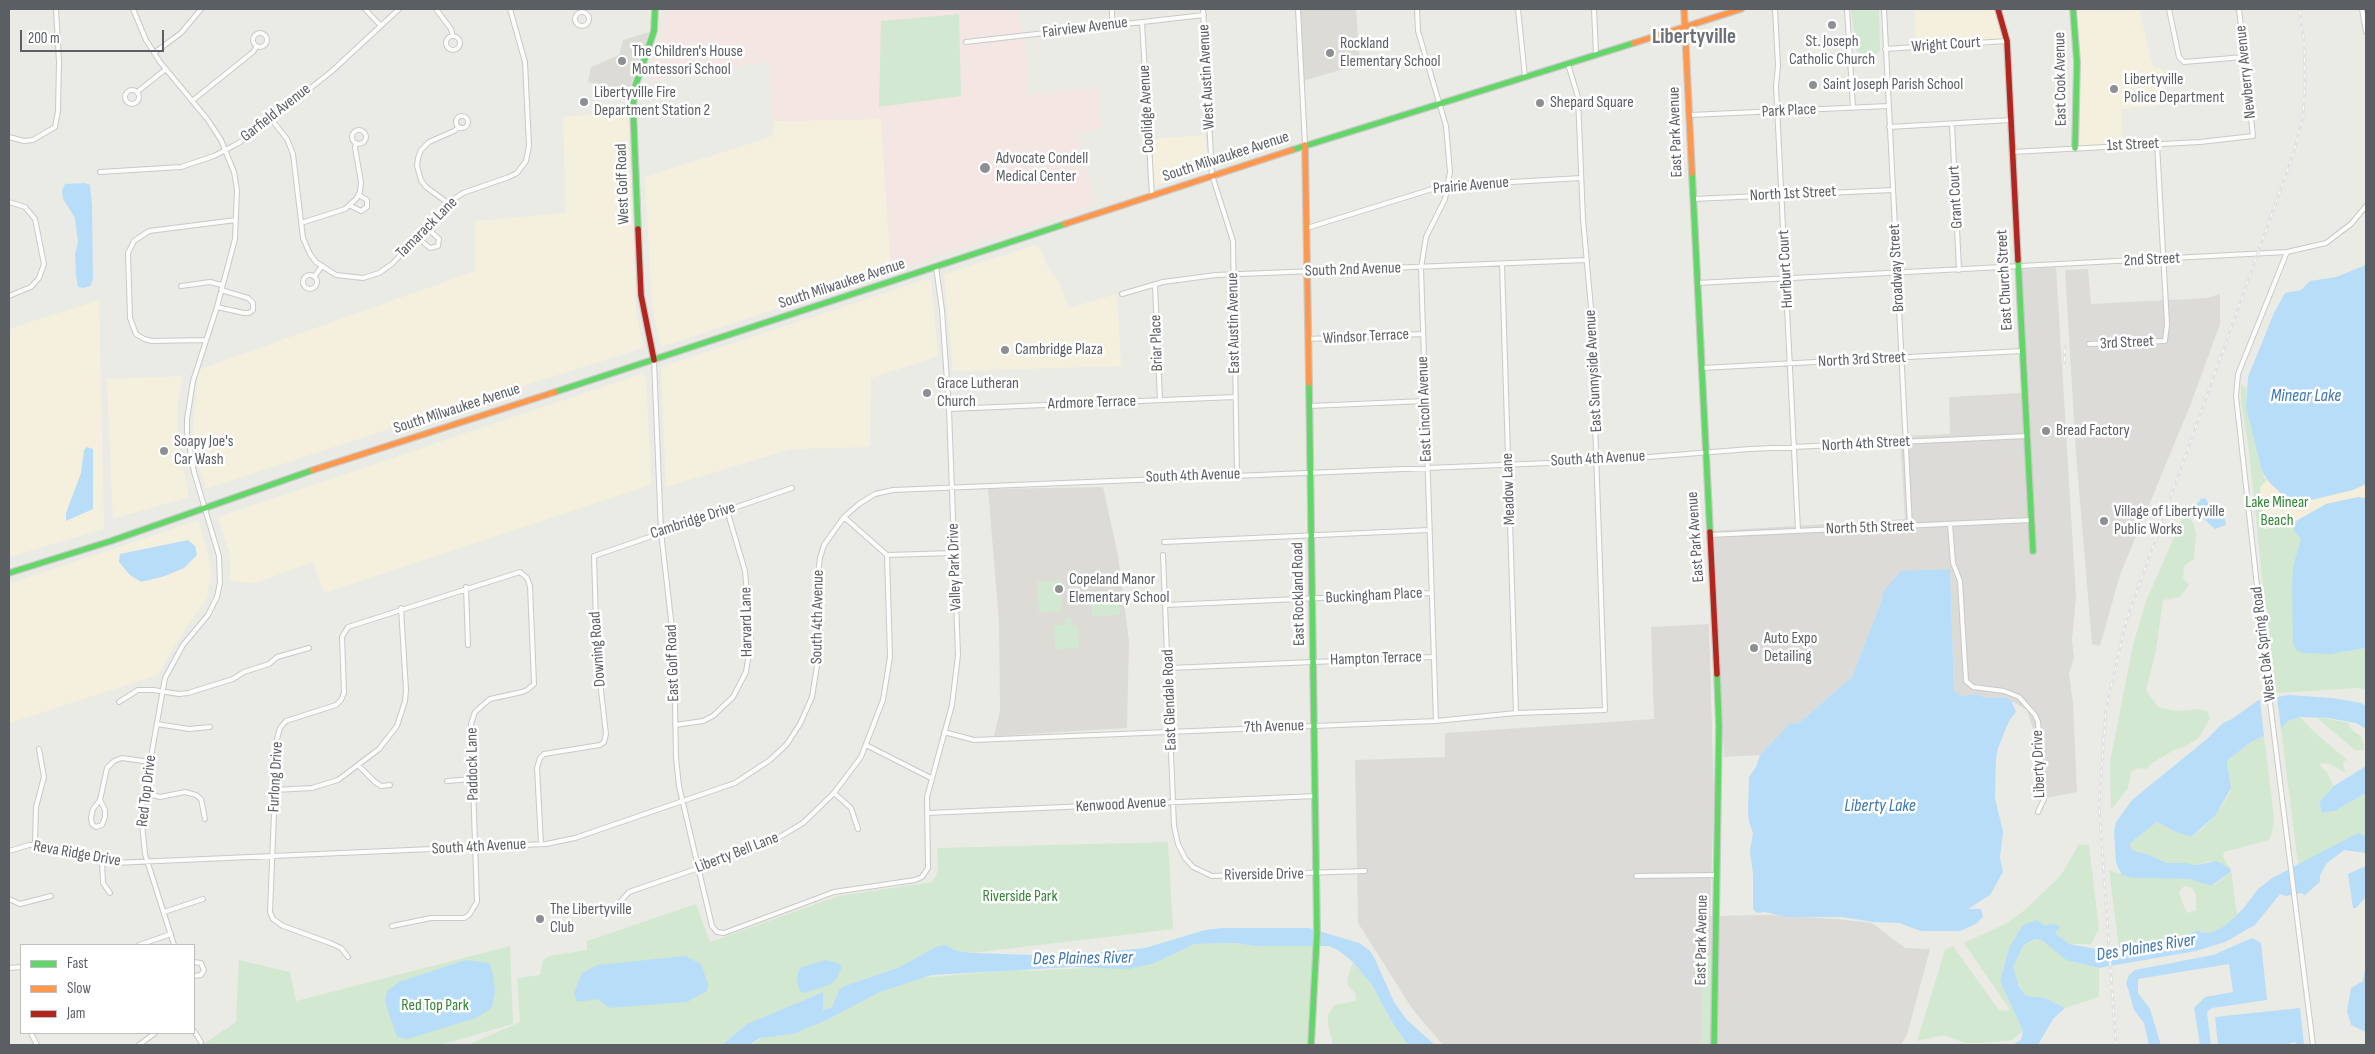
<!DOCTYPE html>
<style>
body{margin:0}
#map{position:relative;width:2375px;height:1054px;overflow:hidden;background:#ebebe6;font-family:"Sofia Sans Condensed",sans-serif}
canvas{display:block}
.frame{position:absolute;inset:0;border:10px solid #5b5f64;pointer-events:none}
.legend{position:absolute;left:20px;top:944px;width:175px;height:90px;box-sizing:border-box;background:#fff;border:1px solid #bdbfc1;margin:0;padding:6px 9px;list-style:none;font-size:15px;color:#5b5f64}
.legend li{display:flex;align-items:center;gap:10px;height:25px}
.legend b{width:25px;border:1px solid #bdbfc1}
.scale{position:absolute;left:20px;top:30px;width:144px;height:22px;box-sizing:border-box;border:2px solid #5b5f64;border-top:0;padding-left:6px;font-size:15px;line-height:18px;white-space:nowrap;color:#5b5f64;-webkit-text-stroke:4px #fff;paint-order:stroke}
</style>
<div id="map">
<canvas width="2375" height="1054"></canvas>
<div class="frame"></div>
<ul class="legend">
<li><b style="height:6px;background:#63d668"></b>Fast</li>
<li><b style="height:6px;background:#ff974d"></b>Slow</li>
<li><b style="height:6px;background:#b3261e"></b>Jam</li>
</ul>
<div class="scale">200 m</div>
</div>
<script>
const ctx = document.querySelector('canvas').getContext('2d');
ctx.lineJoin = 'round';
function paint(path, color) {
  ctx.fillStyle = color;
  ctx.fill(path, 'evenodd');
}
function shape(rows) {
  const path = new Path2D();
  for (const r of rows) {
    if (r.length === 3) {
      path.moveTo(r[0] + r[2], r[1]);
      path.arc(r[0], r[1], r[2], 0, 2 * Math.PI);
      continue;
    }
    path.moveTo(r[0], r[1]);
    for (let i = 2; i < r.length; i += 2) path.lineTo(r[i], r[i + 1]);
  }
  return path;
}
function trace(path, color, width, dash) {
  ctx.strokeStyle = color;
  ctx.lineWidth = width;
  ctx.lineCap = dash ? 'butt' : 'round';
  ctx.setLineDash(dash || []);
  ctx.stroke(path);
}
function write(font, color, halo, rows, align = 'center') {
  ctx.font = font + ' "Sofia Sans Condensed",sans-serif';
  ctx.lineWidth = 5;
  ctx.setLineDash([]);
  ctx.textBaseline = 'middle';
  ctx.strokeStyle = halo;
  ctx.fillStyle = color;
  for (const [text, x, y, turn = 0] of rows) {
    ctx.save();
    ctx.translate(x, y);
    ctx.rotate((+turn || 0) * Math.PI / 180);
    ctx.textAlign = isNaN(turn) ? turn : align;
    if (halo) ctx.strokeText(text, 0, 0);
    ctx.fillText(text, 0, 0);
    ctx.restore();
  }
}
paint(shape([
 [1915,9,2002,9,2011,40,2003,45,1916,51],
 [2070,9,2139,9,2153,67,2164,70,2168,104,2121,109,2123,148,2072,151,2074,67],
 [628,112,636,310,643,348,422,418,206,489,195,452,193,426,198,370,475,271,475,221,566,213,563,117],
 [881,119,891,271,661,347,652,306,645,177,773,136,774,121],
 [1205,135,1208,166,1154,187,1151,139],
 [1035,245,1040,248,1049,270,1060,283,1068,308,1117,294,1121,366,953,371,944,274],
 [928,279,931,282,938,356,871,378,870,447,791,449,666,487,661,367],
 [99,300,104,529,9,557,9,329],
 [641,374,646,377,651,485,324,593,313,562,255,583,230,581,230,556,218,517],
 [183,376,178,400,177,438,189,497,113,519,107,379],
 [198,520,210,561,211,577,206,599,179,638,158,675,9,723,9,584]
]), '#f5f0de');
paint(shape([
 [2056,267,2076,597,2072,640,2074,658,2069,673,2073,703,2077,792,2040,799,2033,729,2027,710,2004,697,1985,698,1978,694,1959,696,1954,689,1950,570,1883,592,1880,605,1852,677,1799,723,1789,724,1760,755,1724,757,1714,531,1905,519,1900,436,1950,434,1949,397,2022,393,2015,270],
 [2088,269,2091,304,2207,298,2220,294,2220,324,2190,406,2120,575,2100,646,2092,644,2076,454,2065,270],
 [1709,624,1714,799,1710,916,1771,915,1837,919,1872,923,1905,948,1930,949,1907,1035,1901,1045,1443,1045,1413,1010,1358,923,1355,760,1445,757,1445,733,1654,719,1651,627]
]), '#dcdbd7');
paint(shape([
 [1298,9,1356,9,1360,64,1303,81],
 [649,32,629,91,588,82,591,67,619,55,623,40],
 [1103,487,1118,555,1129,641,1127,728,994,736,1000,710,999,622,988,489]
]), '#dddbd5');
paint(shape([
 [666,9,1017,9,1026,45,1028,95,1097,87,1101,129,1079,132,1095,205,891,271,881,119,774,121,768,61,646,82,663,32]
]), '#f4e6e2');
paint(shape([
 [1851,9,1879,9,1880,50,1878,53,1860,54,1856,50],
 [959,14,961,96,879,107,881,21],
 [2241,384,2246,389,2246,406,2264,478,2305,500,2296,532,2302,541,2303,653,2336,653,2366,648,2366,690,2359,688,2276,693,2271,663,2249,452,2241,401],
 [2188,516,2194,524,2196,534,2194,559,2184,566,2183,578,2189,585,2180,597,2163,600,2156,650,2146,690,2158,707,2177,711,2198,709,2207,711,2210,718,2199,738,2184,747,2174,750,2152,763,2147,769,2138,768,2131,772,2128,788,2111,810,2110,762,2133,645,2146,601,2182,519],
 [1061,580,1062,611,1039,612,1037,582],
 [1119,594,1120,615,1092,616,1091,595],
 [1072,617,1072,625,1078,625,1079,648,1055,649,1054,625,1065,625,1065,618],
 [2300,717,2313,731,2347,760,2343,762,2345,773,2330,764,2321,763,2320,766,2327,772,2334,786,2319,802,2322,813,2335,811,2366,793,2366,836,2362,834,2298,864,2281,729,2288,721],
 [2316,717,2350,723,2348,725,2352,730,2361,736,2364,744,2364,750,2355,750],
 [2264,736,2274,817,2272,833,2269,840,2224,852,2223,857,2231,870,2237,915,2226,925,2213,932,2202,933,2199,930,2171,940,2119,948,2109,870,2134,878,2189,879,2211,886,2221,880,2229,873,2210,861,2196,865,2185,863,2167,863,2149,855,2134,851,2130,847,2130,843,2157,822,2174,831,2191,837,2201,830,2216,815,2230,793,2231,788,2227,763,2229,759,2251,742],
 [2184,886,2192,888,2196,895,2196,910,2188,913,2185,909,2179,892],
 [1168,842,1173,929,973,953,957,951,946,945,900,967,845,986,839,990,832,1007,823,1010,823,992,747,1024,722,1045,468,1045,520,1022,517,978,540,975,543,960,549,956,587,950,587,941,696,904,710,942,838,896,932,882,938,871,937,848],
 [2079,844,2089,845,2099,929,2091,944,2069,944,2055,933,2060,927,2046,926,2009,948,2000,981,2023,1031,2012,1040,1982,1043,1965,1043,1944,1035,1917,1041,1945,950,1953,946,1998,1009,2005,1011,2010,1010,1964,943,2007,923,2026,909,2061,875],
 [2036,939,2047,943,2066,960,2099,968,2099,997,2065,1008,2045,998,2026,996,2015,977,2013,967,2023,946],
 [1235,943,1254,946,1317,946,1311,1045,751,1045,763,1037,793,1034,827,1020,880,992,921,978,1013,970,1031,971,1152,964,1195,944],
 [510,946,513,1024,440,1045,202,1045,236,1022,239,960,290,972,296,1001],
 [1702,955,1711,955,1709,1045,1701,1045],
 [1353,962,1372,985,1392,1022,1408,1045,1333,1045,1328,1025,1328,1015,1334,1005,1356,1001,1356,994,1348,986,1347,980]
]), '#d3e8d1');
paint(shape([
 [2268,479,2366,483,2366,499,2278,527,2264,529,2260,487]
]), '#f4eeda');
paint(shape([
 [85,183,90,185,92,205,93,279,90,286,83,288,78,287,76,275,75,254,78,243,75,218,63,199,62,190,65,184],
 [2366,265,2366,484,2353,490,2307,501,2286,498,2269,482,2262,471,2246,407,2248,377,2274,313,2285,293,2301,290,2310,281,2336,277],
 [87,447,93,449,93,509,66,521,66,513,81,473,84,450],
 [2358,497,2366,498,2366,648,2330,654,2303,653,2296,650,2293,644,2292,584,2293,567,2301,539,2294,531,2293,526,2296,521,2326,504],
 [2205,498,2210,506,2220,506,2219,519,2225,519,2226,525,2215,529,2195,511,2196,505,2201,499],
 [188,540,195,546,197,555,184,568,165,576,141,582,130,575,119,562,120,554],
 [1950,569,1954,690,1960,696,1978,694,1985,698,2004,697,2011,700,2016,712,2009,721,1998,748,1996,759,1995,798,2003,832,2000,858,2003,872,1990,895,1968,909,1981,909,1983,917,1976,924,1960,931,1921,931,1899,923,1873,922,1842,917,1786,917,1765,912,1757,913,1753,909,1753,874,1750,851,1753,833,1749,822,1748,811,1749,777,1756,767,1760,755,1789,724,1799,723,1852,677,1880,605,1883,592,1901,571],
 [2289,695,2333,698,2361,703,2366,706,2366,729,2356,723,2328,718,2300,717,2288,721,2281,729,2277,697],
 [2260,699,2264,736,2251,742,2229,759,2227,763,2231,788,2216,815,2191,837,2174,831,2157,822,2130,843,2130,847,2134,851,2149,855,2167,863,2185,863,2196,865,2217,861,2231,870,2229,873,2211,886,2189,879,2134,878,2122,875,2116,863,2114,831,2116,822,2132,800,2207,739,2223,723,2232,719],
 [2366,766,2366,793,2335,811,2322,813,2319,802,2334,786],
 [2358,833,2366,836,2366,853,2344,850,2327,863,2320,875,2320,882,2305,895,2301,893,2286,896,2280,894,2255,925,2225,942,2196,951,2099,968,2066,960,2043,941,2036,939,2029,942,2023,946,2013,967,2019,986,2026,996,2045,998,2065,1008,2053,1019,2038,1045,2012,1045,2021,1040,2023,1031,2000,981,2009,948,2022,926,2036,920,2046,926,2049,924,2058,925,2060,927,2055,933,2069,944,2102,950,2171,940,2199,930,2202,933,2213,932,2226,925,2242,910,2258,889,2272,878],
 [2366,866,2366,897,2356,908,2353,908,2348,874],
 [1222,928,1309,928,1359,943,1369,950,1374,957,1394,1002,1407,1020,1435,1045,1408,1045,1392,1022,1372,985,1353,962,1338,950,1329,946,1254,946,1235,943,1195,944,1152,964,1128,969,1073,967,932,975,880,992,827,1020,793,1034,760,1038,749,1045,722,1045,747,1024,823,992,823,1010,832,1007,839,990,845,986,900,967,936,947,946,945,957,951,973,953,1035,955,1102,952,1145,948,1205,930],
 [2252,938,2261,943,2267,1000,2212,1008,2207,1012,2211,1045,2200,1045,2194,1008,2205,997,2233,992,2229,964,2138,979,2138,993,2150,1009,2161,1045,2149,1045,2144,1023,2134,1010,2129,992,2126,983,2129,975,2135,970,2213,955],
 [685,956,701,964,708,984,707,991,687,1002,610,1008,597,999,577,1002,574,993,582,973,598,965],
 [466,960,489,963,492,969,495,990,492,1008,476,1018,407,1039,397,1037,385,1002,387,991,399,982],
 [826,960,840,964,842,970,839,972,837,978,831,984,804,993,800,991,797,981,798,972,802,967],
 [2366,965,2366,1032,2351,1025,2347,1011,2351,988,2363,981],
 [2300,1008,2304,1045,2298,1045,2294,1042,2286,1045,2218,1045,2215,1017]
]), '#b8ddf8');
const street = shape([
 [133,9,146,40,160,62,208,120,221,140,234,172,237,190,235,239,217,307,193,381,187,419,187,433,194,472,219,556,220,583,217,597,208,615,183,645,165,678,141,813,145,854,174,945],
 [365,9,381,26],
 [436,9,451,29,453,36],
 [1112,9,1112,25],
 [1203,9,1212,175,1233,241,1237,474],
 [1298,9,1305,145],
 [1417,9,1418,31,1446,126,1450,172,1445,199,1426,237,1421,268,1436,721],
 [1518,9,1525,77],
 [1594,9,1596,54],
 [1775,9,1778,66,1776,86,1798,530],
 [1847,9,1853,108],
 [1884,9,1910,527],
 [2169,9,2179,57,2184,62,2244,57],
 [2362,9,2366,32],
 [582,19,7],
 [1142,22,1152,196],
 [260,40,7],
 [453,43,7],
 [966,42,1204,15],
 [1885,49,2007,41],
 [154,53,181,33,201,9],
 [132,97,7],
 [137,92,166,69],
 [192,101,253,52,257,46],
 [1690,115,1888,106],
 [462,122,6],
 [271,119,287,139,293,154,303,238,310,254,316,262,336,275,363,278,379,273,392,264,451,201,463,193,509,177,517,173,526,161,529,146,525,62,510,9],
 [1952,124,1959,270],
 [1889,127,2011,120],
 [359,137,7],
 [9,137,24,141,33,140,55,127,58,111,59,62,56,9],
 [2012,152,2200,142,2253,136,2239,9],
 [100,172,181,167,214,156,233,146,249,137,332,71,399,9],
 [1693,199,1893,190],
 [9,202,25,207,35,219,44,264,39,278,31,287,9,296],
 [448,203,426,187,421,180,417,166,418,158,421,150,429,142,454,131,459,127],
 [351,206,361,211,367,207,367,200,359,195],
 [301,223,345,209,356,199,360,192,361,182,355,148,356,143],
 [1307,228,1442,186,1581,178],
 [417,237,430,248,438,246,439,239,426,227],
 [2287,252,2238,374,2236,396,2269,694,2313,1045],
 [1502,264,1516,713],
 [310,282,7],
 [314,277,322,266],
 [1697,283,2287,252,2326,243,2351,224,2366,206],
 [1155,285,1160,400],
 [181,286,210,282,222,285],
 [1122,294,1163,282,1216,275,1586,260],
 [217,307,244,313,249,313,253,310,253,303,248,298,221,290],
 [1308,339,1423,334],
 [205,340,152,341,144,339,136,334,130,318,128,253,134,241,149,231,236,220],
 [2089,344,2165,341,2167,324,2157,144],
 [654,360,661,532,674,646,676,758,679,786,712,926,717,932,724,933,834,892,915,880,922,877,928,868,927,797,952,705,958,655,949,409,942,310,936,267],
 [1702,368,2022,351],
 [1309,406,1425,401],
 [949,409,1235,397],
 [844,517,887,555,954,553],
 [1950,524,1953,563,1960,581,1966,681,1973,687,2004,691,2019,697,2035,715,2038,722,2044,799,2038,812],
 [1709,535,2031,520],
 [1164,542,1429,530],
 [1163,555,1174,826,1178,844,1185,858,1193,867,1212,876,1365,871],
 [594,556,792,488],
 [594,556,597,655,606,734,604,742],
 [466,587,468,645],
 [1166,605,1431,593],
 [1169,668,1433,657],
 [119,702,138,690,153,690,179,694,188,693,233,679,244,672,269,664,277,657,309,648],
 [157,724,189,729,210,727],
 [675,725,703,721,713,716,733,697,746,672,751,640,745,571,727,510],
 [944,732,974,740,1436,721,1516,713,1605,710,1591,308,1583,219,1578,97,1568,64],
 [866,745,931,778],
 [358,765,375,782,381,786,390,785],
 [447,781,473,779],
 [275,790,312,788,338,780,379,749,397,726,405,701,406,690,401,608],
 [145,793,160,797,185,792,196,795,201,799,205,819],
 [834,793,851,808,858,829],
 [100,800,105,810,105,817,102,825,96,827,92,824,91,818,93,809,100,800,107,768,114,761,122,758,150,762],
 [927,813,1316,796],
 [35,844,36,807,44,777,39,749],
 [541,844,537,768,540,758,544,754,600,745,604,742],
 [9,851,29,845,46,845,113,863,546,844,575,838,735,783,770,760,787,744,800,724,812,697,819,653,817,581,820,558,824,545,844,517,859,504,875,494,893,490,1598,461,1750,449,2027,436],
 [102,861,103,883,110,893],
 [1636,876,1717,875],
 [9,899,20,904,51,896],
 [621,901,629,892,757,848,778,838,803,823,834,793,861,757,883,700,890,657,887,555],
 [164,912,203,899],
 [139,945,171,934],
 [348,957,341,948,330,943,283,926,273,919,270,912,277,739,280,728,286,721,336,705,341,700,344,693,342,637,348,627,520,572,527,578,530,586,534,684,527,690,522,692,490,699,475,712,471,724,477,902,469,915,464,918,431,918,392,926],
 [194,962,201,963,204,970,201,975,194,976],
 [9,968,21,967],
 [194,1031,201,1042],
 [31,1033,37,1045],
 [139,1045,155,1033]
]);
const fast = shape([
 [2073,9,2077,62,2075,148],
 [1292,150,1634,43],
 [1692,173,1710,532],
 [638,229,633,107,635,87,654,31,655,9],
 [2018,260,2033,551],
 [1309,383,1317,934,1311,1045],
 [555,392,1065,224],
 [9,573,111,541,313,470],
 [1714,1045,1719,726,1717,674]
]);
const slow = shape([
 [1684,9,1692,173],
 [1634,43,1741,9],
 [1305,145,1309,383],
 [1065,224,1292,150],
 [313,470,555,392]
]);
const jam = shape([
 [1998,9,2007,41,2018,260],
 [638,229,641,295,654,360],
 [1710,532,1717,674]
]);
trace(street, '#c8c9c8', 6);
trace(fast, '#c9c9c9', 8);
trace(slow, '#c9c9c9', 8);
trace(jam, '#c9c9c9', 8);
trace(street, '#fcfcfb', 4);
trace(fast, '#63d668', 5.5);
trace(slow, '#ff974d', 5.5);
trace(jam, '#b3261e', 5.5);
const rail = shape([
 [2064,369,2065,346],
 [2116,1045,2099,804,2106,709,2126,622,2294,152,2303,116,2305,80,2304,41,2299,9]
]);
trace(rail, '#e2e2e2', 3);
trace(rail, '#fff', 1, [4]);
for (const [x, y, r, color] of [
 [1832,25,5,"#8d9092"],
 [1330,53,5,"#8d9092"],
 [622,61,5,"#8d9092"],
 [1813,85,5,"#8d9092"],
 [2114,89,5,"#8d9092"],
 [584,102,5,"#8d9092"],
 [1540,103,5,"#8d9092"],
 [985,168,6,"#8d9092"],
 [1005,350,5,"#8d9092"],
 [927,393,5,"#8d9092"],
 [2046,431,5,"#8d9092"],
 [164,451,5,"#8d9092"],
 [2104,521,5,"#8d9092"],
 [1059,589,5,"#8d9092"],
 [1754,648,5,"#8d9092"],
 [540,919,5,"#8d9092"]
]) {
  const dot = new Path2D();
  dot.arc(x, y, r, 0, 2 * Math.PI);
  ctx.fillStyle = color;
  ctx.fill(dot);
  trace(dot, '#fff', 2);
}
write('16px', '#5b5f64', '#fff', [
 ["Fairview Avenue",1085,28,-7],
 ["Wright Court",1946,45,-4],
 ["Newberry Avenue",2246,72,-96],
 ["West Austin Avenue",1207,77,-93],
 ["East Cook Avenue",2061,79,-91],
 ["Coolidge Avenue",1147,109,-93],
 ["Park Place",1789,111,-3],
 ["Garfield Avenue",276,113,-38],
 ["East Park Avenue",1676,132,-92],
 ["1st Street",2133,145,-3],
 ["South Milwaukee Avenue",1226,157,-18],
 ["West Golf Road",623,184,-92],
 ["Prairie Avenue",1471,186,-5],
 ["North 1st Street",1793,194,-3],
 ["Grant Court",1956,197,-93],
 ["Tamarack Lane",427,228,-45],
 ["2nd Street",2152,260,-3],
 ["Broadway Street",1897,268,-93],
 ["Hurlburt Court",1786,269,-93],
 ["South 2nd Avenue",1353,270,-2],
 ["East Church Street",2005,280,-93],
 ["South Milwaukee Avenue",842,284,-18],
 ["East Austin Avenue",1234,323,-91],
 ["Windsor Terrace",1366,337,-3],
 ["Briar Place",1157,343,-92],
 ["3rd Street",2127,343,-3],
 ["North 3rd Street",1862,360,-3],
 ["East Sunnyside Avenue",1594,371,-93],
 ["Ardmore Terrace",1092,403,-2],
 ["South Milwaukee Avenue",457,409,-18],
 ["East Lincoln Avenue",1425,409,-92],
 ["North 4th Street",1866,444,-3],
 ["South 4th Avenue",1598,459,-3],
 ["South 4th Avenue",1193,476,-2],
 ["Meadow Lane",1509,489,-92],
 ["Cambridge Drive",693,521,-18],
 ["North 5th Street",1870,528,-2],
 ["East Park Avenue",1696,537,-94],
 ["Valley Park Drive",955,567,-92],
 ["East Rockland Road",1299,594,-91],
 ["Buckingham Place",1374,596,-3],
 ["South 4th Avenue",818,617,-89],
 ["Harvard Lane",747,622,-91],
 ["West Oak Spring Road",2264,644,-97],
 ["Downing Road",598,649,-94],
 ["Hampton Terrace",1376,659,-2],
 ["East Golf Road",673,663,-92],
 ["East Glendale Road",1170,700,-92],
 ["7th Avenue",1274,727,-2],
 ["Paddock Lane",473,764,-91],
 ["Liberty Drive",2039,764,-92],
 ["Furlong Drive",276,777,-87],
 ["Red Top Drive",147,791,-83],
 ["Kenwood Avenue",1121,805,-3],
 ["South 4th Avenue",479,847,-3],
 ["Liberty Bell Lane",737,853,-21],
 ["Reva Ridge Drive",77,854,10],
 ["Riverside Drive",1264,875,-1],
 ["East Park Avenue",1702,940,-89]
]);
write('16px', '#5b5f64', '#fff', [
 ["St. Joseph",1832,42,"center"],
 ["Catholic Church",1832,60,"center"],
 ["Rockland",1340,44],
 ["Elementary School",1340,62],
 ["The Children's House",632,52],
 ["Montessori School",632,70],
 ["Libertyville",2124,80],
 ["Police Department",2124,98],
 ["Saint Joseph Parish School",1823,85],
 ["Libertyville Fire",594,93],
 ["Department Station 2",594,111],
 ["Shepard Square",1550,103],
 ["Advocate Condell",996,159],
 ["Medical Center",996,177],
 ["Cambridge Plaza",1015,350],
 ["Grace Lutheran",937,384],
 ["Church",937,402],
 ["Bread Factory",2056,431],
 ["Soapy Joe's",174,442],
 ["Car Wash",174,460],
 ["Village of Libertyville",2114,512],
 ["Public Works",2114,530],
 ["Copeland Manor",1069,580],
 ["Elementary School",1069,598],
 ["Auto Expo",1764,639],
 ["Detailing",1764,657],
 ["The Libertyville",550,910],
 ["Club",550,928]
], 'left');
write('16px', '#328436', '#fff', [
 ["Lake Minear",2277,503],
 ["Beach",2277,521],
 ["Riverside Park",1020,897],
 ["Red Top Park",435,1006]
]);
write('italic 18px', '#3d77b3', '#fff', [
 ["Minear Lake",2306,396],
 ["Liberty Lake",1880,806],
 ["Des Plaines River",2146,948,-9],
 ["Des Plaines River",1083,959,-1]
]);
write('bold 21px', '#6c7176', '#fff', [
 ["Libertyville",1694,38]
]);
</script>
